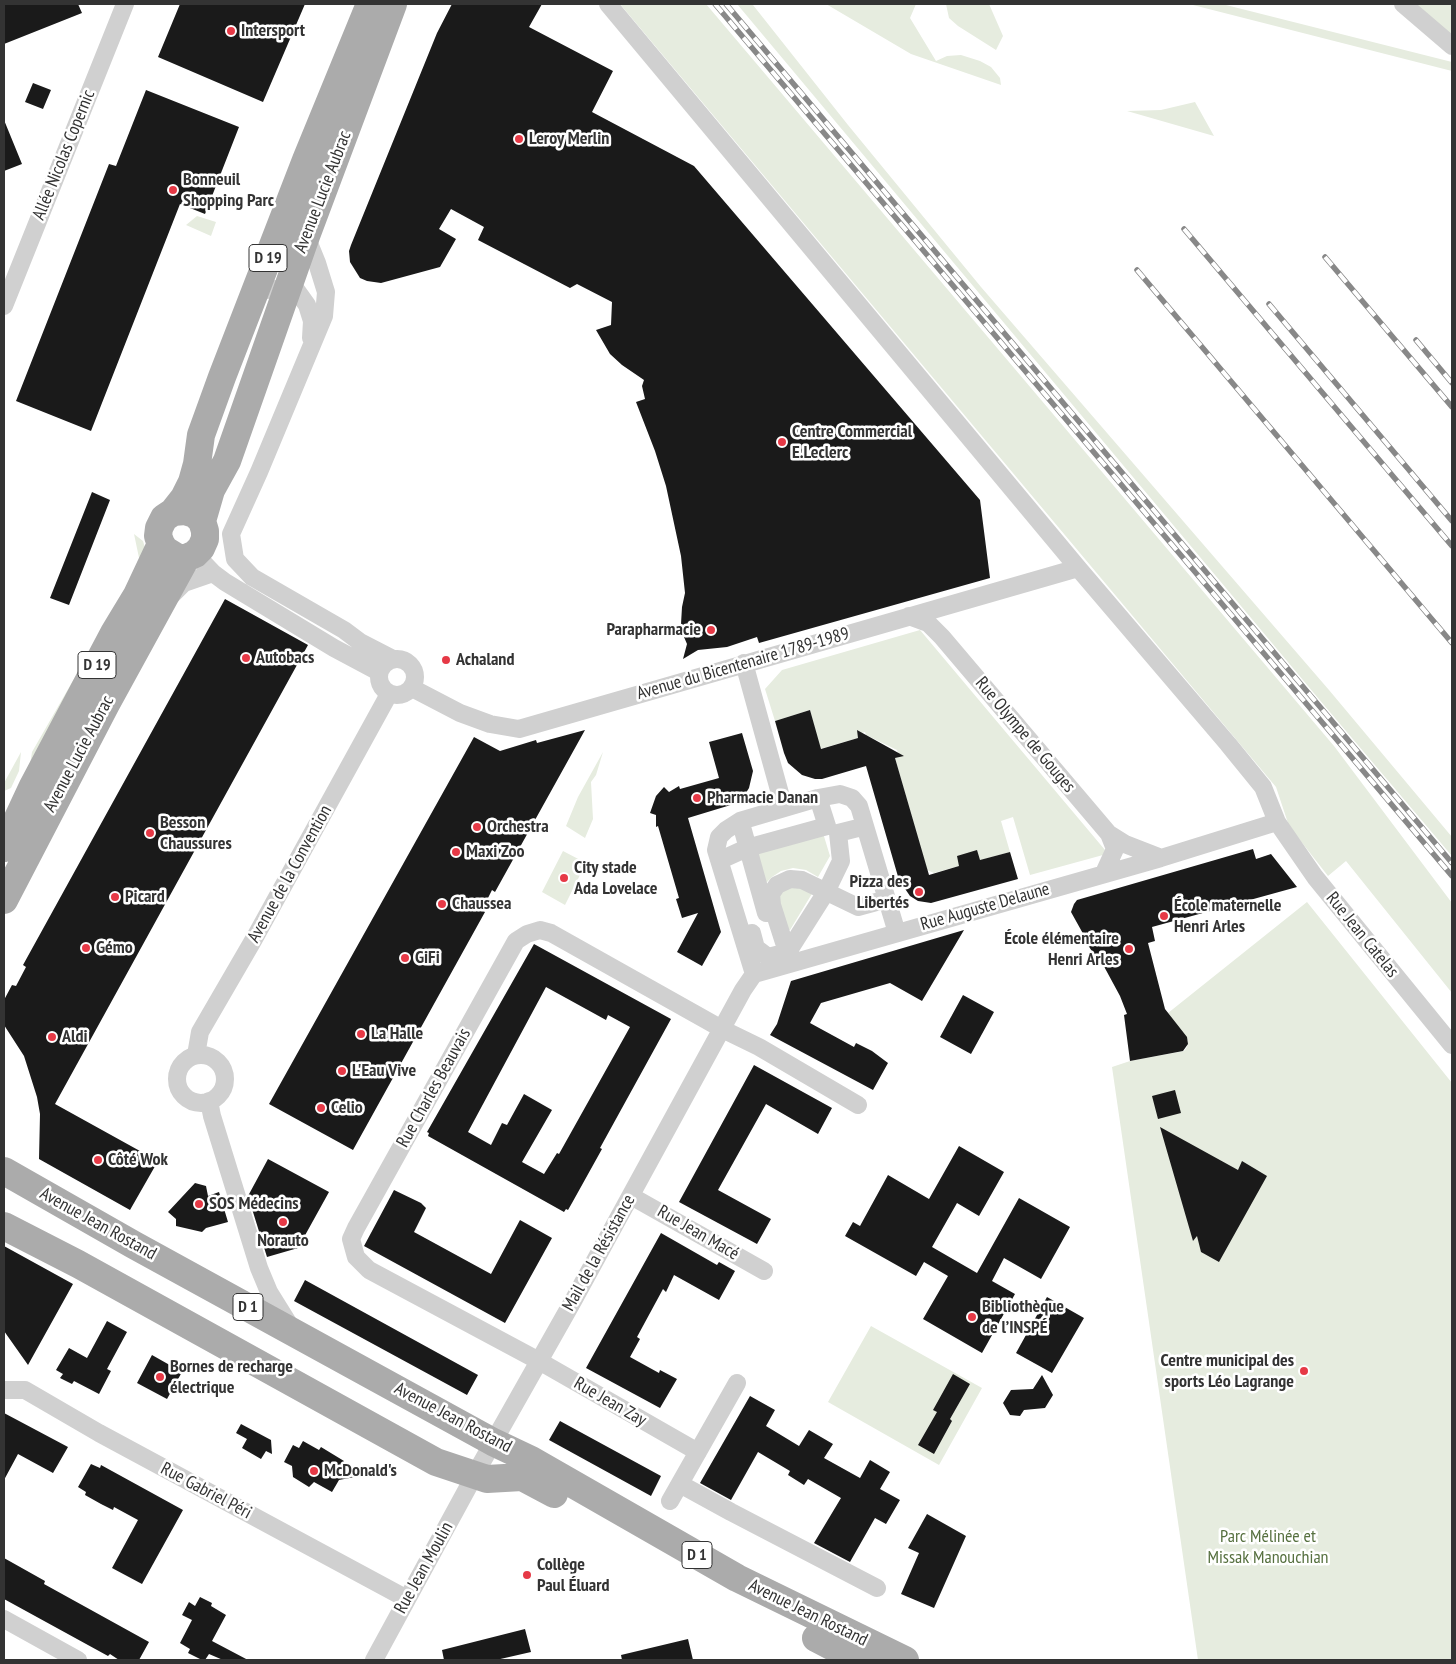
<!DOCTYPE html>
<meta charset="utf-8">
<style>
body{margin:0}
#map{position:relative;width:1456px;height:1664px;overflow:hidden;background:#fff;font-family:"PT Sans Narrow",sans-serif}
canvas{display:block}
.frame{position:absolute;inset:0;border:5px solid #333;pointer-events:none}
</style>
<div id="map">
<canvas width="1456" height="1664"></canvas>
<div class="frame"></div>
</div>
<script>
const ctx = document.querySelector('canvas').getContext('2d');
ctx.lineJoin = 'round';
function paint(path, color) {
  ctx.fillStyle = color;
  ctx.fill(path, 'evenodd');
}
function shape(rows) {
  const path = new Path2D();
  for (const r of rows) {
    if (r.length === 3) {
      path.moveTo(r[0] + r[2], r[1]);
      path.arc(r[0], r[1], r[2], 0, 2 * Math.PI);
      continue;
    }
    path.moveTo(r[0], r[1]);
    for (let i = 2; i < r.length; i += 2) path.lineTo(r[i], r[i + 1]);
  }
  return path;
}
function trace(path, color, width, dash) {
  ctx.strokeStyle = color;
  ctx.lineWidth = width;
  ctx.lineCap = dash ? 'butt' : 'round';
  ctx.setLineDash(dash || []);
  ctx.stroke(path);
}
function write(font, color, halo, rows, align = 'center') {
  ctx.font = font + ' "PT Sans Narrow",sans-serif';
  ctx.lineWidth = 5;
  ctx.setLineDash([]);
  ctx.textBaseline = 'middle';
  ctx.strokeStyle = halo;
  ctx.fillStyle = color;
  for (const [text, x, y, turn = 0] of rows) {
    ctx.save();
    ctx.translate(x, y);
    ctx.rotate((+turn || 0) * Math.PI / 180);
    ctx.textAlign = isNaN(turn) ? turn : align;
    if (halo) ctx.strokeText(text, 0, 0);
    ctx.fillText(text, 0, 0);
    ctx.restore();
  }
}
paint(shape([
 [620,4,706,4,1334,746,1452,903,1452,993,1346,861,1328,876,1289,826,1276,787],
 [737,4,753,5,848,125,981,287,1329,690,1452,837,1452,856,1318,698],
 [826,4,916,4,910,18,936,61,947,56,961,55,980,61,991,67,1000,78,1001,85,911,54],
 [946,4,989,4,1003,36,996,50,958,26,949,18],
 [1189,4,1222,4,1452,62,1452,71],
 [1414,4,1449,4,1452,6,1452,36],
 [1195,102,1214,136,1127,111,1161,110],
 [197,216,216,222,211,236,186,225],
 [134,534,143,541,146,551,142,572],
 [920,630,1105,850,1103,855,1030,875,1013,817,1001,821,1010,852,934,873,927,870,895,758,899,757,897,750,866,735,865,732,858,734,858,738,820,749,810,710,775,721,765,689,782,670],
 [79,670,85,673,29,772,32,752],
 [21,752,19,771,11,788,4,791,4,783],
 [603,752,596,775,591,782,593,819,585,838,566,826,578,797],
 [823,833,830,856,818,877,806,870,793,868,781,871,772,877,765,884,755,854],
 [563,851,586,863,565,905,542,892],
 [790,885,813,892,790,930,788,930,778,899,782,889],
 [1307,902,1452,1083,1452,1660,1198,1660,1112,1067,1130,1061,1184,1051,1187,1047,1188,1041,1168,1013],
 [871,1326,982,1388,939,1465,828,1402]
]), '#e6ecdf');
paint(shape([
 [4,4,78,4,82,13,4,44],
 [180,4,305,4,263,102,158,57],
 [452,4,542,4,529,27,613,71,592,112,694,166,980,500,990,578,759,643,757,637,727,647,698,650,683,659,687,644,684,637,681,624,682,607,685,593,681,556,666,486,655,451,636,402,645,399,642,386,644,380,622,365,610,354,596,330,611,325,612,302,577,284,570,288,478,240,484,227,451,209,439,229,456,239,440,267,381,283,367,281,360,278,350,262,349,251,351,245,437,33],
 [33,83,51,90,43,109,25,102],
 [146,90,239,127,205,214,180,204,91,431,16,401,109,164,116,166],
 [4,120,22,164,4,171],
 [92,492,110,500,69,605,50,598],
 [225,599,308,645,55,1104,158,1161,130,1210,39,1159,40,1114,37,1097,24,1056,4,1025,4,1000,12,985,16,986,26,967,23,965],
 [810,710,821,749,858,738,857,730,904,756,895,758,929,875,959,866,957,856,977,850,980,860,1010,852,1018,879,931,903,918,901,910,896,899,880,866,766,822,779,815,779,802,775,788,763,784,753,775,721],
 [585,730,495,892,492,890,482,910,485,912,353,1150,269,1104,474,737,500,751,536,740,537,743],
 [742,733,753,771,749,788,744,796,734,804,688,818,721,932,702,966,677,952,698,913,682,918,676,899,679,898,658,826,656,827,656,815,650,813,656,796,664,787,669,792,679,786,680,789,719,778,709,742],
 [1253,849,1256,859,1271,854,1297,887,1152,927,1155,941,1148,943,1165,1009,1187,1037,1188,1044,1183,1051,1130,1061,1124,1015,1127,1014,1120,996,1100,959,1097,959,1084,939,1086,939,1071,912,1074,904,1077,900],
 [964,930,922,1001,890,983,821,1003,810,1023,854,1047,856,1043,872,1051,888,1063,873,1090,770,1035,777,1024,791,981],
 [534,944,671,1019,600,1148,602,1149,572,1203,568,1210,566,1209,564,1212,428,1136,429,1133,427,1132],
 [546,987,606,1020,608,1015,630,1027,559,1154,557,1153,544,1174,522,1162,552,1110,524,1094,507,1125,502,1123,491,1145,468,1132],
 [963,995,994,1012,971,1054,940,1037],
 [754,1065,832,1108,818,1134,766,1104,718,1190,771,1219,757,1244,679,1202],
 [1175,1090,1181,1113,1158,1119,1152,1096],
 [1160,1127,1238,1170,1242,1161,1267,1176,1219,1262,1201,1252,1197,1236,1193,1241],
 [959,1146,1004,1172,979,1216,957,1203,932,1247,977,1273,1019,1198,1070,1227,1041,1279,1004,1258,992,1281,1015,1294,982,1353,923,1319,948,1276,924,1262,916,1276,845,1236,853,1222,860,1226,888,1175,929,1199],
 [268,1159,329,1192,298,1248,267,1257,248,1196],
 [195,1183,206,1186,208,1196,219,1192,228,1222,206,1228,202,1232,176,1226,176,1219,168,1212],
 [394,1190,421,1203,426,1208,414,1232,491,1274,520,1220,552,1238,505,1323,364,1246],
 [661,1233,717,1265,719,1262,735,1271,719,1300,674,1275,666,1292,663,1289,637,1337,640,1339,630,1357,659,1373,660,1370,677,1379,660,1408,586,1368],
 [4,1246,73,1284,28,1365,4,1331],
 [305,1280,478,1375,467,1395,294,1301],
 [1047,1297,1084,1318,1052,1373,1016,1353],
 [107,1321,127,1332,107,1369,111,1371,99,1394,74,1381,72,1384,60,1378,63,1374,56,1370,69,1348,87,1358],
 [152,1355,182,1372,167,1399,137,1383],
 [953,1374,970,1384,950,1419,952,1421,934,1454,918,1445,937,1412,933,1410],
 [1042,1375,1053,1395,1045,1408,1024,1410,1020,1416,1010,1415,1003,1403,1011,1390,1033,1389],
 [750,1396,775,1410,766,1426,799,1446,809,1430,833,1444,824,1458,860,1478,870,1460,890,1472,880,1489,900,1500,886,1524,875,1518,850,1562,814,1543,841,1498,808,1479,804,1485,788,1475,790,1471,758,1452,731,1500,700,1483],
 [4,1413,68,1447,53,1473,18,1454,4,1480],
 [560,1421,661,1476,651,1496,549,1440],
 [241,1424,271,1440,272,1454,266,1451,261,1459,242,1448,247,1439,236,1433],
 [303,1441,319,1450,321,1447,344,1461,343,1463,365,1475,339,1480,332,1492,314,1482,309,1487,293,1477,292,1466,284,1462,293,1445,299,1448],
 [91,1464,100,1468,101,1465,183,1510,142,1584,112,1568,138,1520,114,1507,113,1510,101,1504,85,1495,86,1492,78,1487],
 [927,1514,966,1536,934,1608,901,1594,919,1553,908,1548],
 [4,1558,45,1581,44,1584,149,1642,139,1660,119,1660,110,1654,108,1656,4,1599],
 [200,1597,212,1603,211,1606,226,1615,212,1641,248,1660,223,1660,209,1654,205,1660,202,1660,188,1653,190,1649,180,1643,192,1620,182,1615,189,1602,195,1606],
 [525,1629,531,1652,496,1660,444,1660,442,1650],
 [688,1639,693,1660,622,1660,621,1655]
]), '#1a1a1a');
trace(shape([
 [608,4,1078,568,1228,744,1263,787,1277,822,1315,877,1452,1045],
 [1403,4,1452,46],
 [306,236,317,263,326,292,324,316,259,472,231,534,235,559,252,577,344,630,360,642,393,659],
 [255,291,288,288,297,291,307,305,312,321,311,338],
 [4,306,125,4],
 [195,554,213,573,225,582,334,648,379,672],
 [172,595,184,583,213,573],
 [909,616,928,623,942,637,1109,834,1115,849,1104,873],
 [397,677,18],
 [744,663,784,808],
 [412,688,460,713,490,724,519,729,1078,568],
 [742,827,766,913],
 [1109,834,1125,844,1161,858],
 [725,858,747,848,827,826,820,804],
 [748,934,752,933,756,948,768,957,788,952,826,892,841,861,838,833,858,828],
 [788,955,772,905,771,894,777,885,790,879,802,880,858,907,880,901],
 [754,974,716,850,719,837,726,830,740,821,818,798,840,794,852,798,859,806,897,933],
 [201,1079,24],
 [196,1055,200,1032,254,939,389,694],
 [209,1101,212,1116,259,1268,269,1292,292,1329],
 [631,1196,764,1271],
 [4,1390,25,1390,99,1433,407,1599],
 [698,1452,539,1361,369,1270,356,1257,351,1239,356,1228,516,941,527,934,540,930,551,933,722,1029,759,1047,858,1105],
 [680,1484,731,1512,877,1588],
 [670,1501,737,1383],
 [4,1619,78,1660],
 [374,1660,478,1469,573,1301,743,990,754,974,1161,858,1277,822]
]), '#d0d0d0', 18);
trace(shape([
 [173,512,185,511,195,514,202,521,205,531,205,539,201,548,195,554,186,558,178,558,165,550,161,544,158,536,159,528,164,518,173,512,184,498,192,482,197,464,201,435,222,377,306,160,370,4],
 [202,521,211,490,227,461,306,236,393,4],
 [4,848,33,786,114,633,137,595,161,544],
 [4,900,106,704,186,558],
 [4,1171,134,1245,493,1442,531,1460,737,1578,905,1660],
 [4,1226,78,1264,436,1462,487,1479,522,1477,554,1494],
 [816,1638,858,1660]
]), '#ababab', 28);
const rail = shape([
 [715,4,1452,876],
 [726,4,1452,863],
 [1184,229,1452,546],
 [1325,257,1452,407],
 [1137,270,1452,643],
 [1269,304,1452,521],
 [1416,340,1452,383]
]);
trace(rail, '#888', 5.5);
trace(rail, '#fff', 4, [11]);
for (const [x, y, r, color] of [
 [231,31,5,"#e63946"],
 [519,139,5,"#e63946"],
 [173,190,5,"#e63946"],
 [782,442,5,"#e63946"],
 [711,630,5,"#e63946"],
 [246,658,5,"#e63946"],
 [446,660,5,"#e63946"],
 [697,798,5,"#e63946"],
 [477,827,5,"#e63946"],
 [150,833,5,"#e63946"],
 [456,852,5,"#e63946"],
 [564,878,5,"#e63946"],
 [919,892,5,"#e63946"],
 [115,897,5,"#e63946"],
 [442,904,5,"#e63946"],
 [1164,916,5,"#e63946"],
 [86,948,5,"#e63946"],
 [1129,949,5,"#e63946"],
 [405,958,5,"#e63946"],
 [361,1034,5,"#e63946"],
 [52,1037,5,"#e63946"],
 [342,1071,5,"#e63946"],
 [321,1108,5,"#e63946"],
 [98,1160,5,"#e63946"],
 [199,1204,5,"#e63946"],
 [283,1222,5,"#e63946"],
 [972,1317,5,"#e63946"],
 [1304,1371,5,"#e63946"],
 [160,1377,5,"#e63946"],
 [314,1471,5,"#e63946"],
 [527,1575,5,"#e63946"]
]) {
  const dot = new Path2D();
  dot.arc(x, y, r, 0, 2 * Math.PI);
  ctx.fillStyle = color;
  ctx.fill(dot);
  trace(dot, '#fff', 2);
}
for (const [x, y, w] of [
 [268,258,38],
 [97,665,38],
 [248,1307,30],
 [697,1555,30]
]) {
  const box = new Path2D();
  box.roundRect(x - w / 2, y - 13.5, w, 27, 4);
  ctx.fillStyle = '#fff';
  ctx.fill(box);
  trace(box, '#333', 1);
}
write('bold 16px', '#333', null, [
 ["D 19",268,258],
 ["D 19",97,665],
 ["D 1",248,1307],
 ["D 1",697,1555]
]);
write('bold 18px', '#333', '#fff', [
 ["Intersport",241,31],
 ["Leroy Merlin",529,139],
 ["Bonneuil",183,180],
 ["Shopping Parc",183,201],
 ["Centre Commercial",792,432],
 ["E.Leclerc",792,453],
 ["Parapharmacie",701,630,"right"],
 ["Autobacs",256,658],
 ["Achaland",456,660],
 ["Pharmacie Danan",707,798],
 ["Besson",160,823],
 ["Chaussures",160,844],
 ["Orchestra",487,827],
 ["Maxi Zoo",466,852],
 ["City stade",574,868],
 ["Ada Lovelace",574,889],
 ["Pizza des",909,882,"right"],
 ["Libertés",909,903,"right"],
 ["Picard",125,897],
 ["Chaussea",452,904],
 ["École maternelle",1174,906],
 ["Henri Arles",1174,927],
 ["École élémentaire",1119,939,"right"],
 ["Henri Arles",1119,960,"right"],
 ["Gémo",96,948],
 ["GiFi",415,958],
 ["La Halle",371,1034],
 ["Aldi",62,1037],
 ["L'Eau Vive",352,1071],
 ["Celio",331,1108],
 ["Côté Wok",108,1160],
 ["SOS Médecins",209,1204],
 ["Norauto",283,1241,"center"],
 ["Bibliothèque",982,1307],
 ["de l’INSPÉ",982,1328],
 ["Centre municipal des",1294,1361,"right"],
 ["sports Léo Lagrange",1294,1382,"right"],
 ["Bornes de recharge",170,1367],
 ["électrique",170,1388],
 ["McDonald's",324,1471],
 ["Collège",537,1565],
 ["Paul Éluard",537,1586]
], 'left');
write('18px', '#333', '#fff', [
 ["Allée Nicolas Copernic",64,155,-68],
 ["Avenue Lucie Aubrac",323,192,-69],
 ["Avenue du Bicentenaire 1789-1989",743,664,-16],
 ["Rue Olympe de Gouges",1025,735,50],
 ["Avenue Lucie Aubrac",79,754,-62],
 ["Avenue de la Convention",290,874,-61],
 ["Rue Auguste Delaune",985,907,-16],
 ["Rue Jean Catelas",1362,935,51],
 ["Rue Charles Beauvais",434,1088,-61],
 ["Avenue Jean Rostand",98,1224,29],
 ["Rue Jean Macé",698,1233,30],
 ["Mail de la Résistance",599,1253,-61],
 ["Rue Jean Zay",610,1402,30],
 ["Avenue Jean Rostand",453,1418,28],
 ["Rue Gabriel Péri",206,1491,28],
 ["Rue Jean Moulin",424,1568,-61],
 ["Avenue Jean Rostand",808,1613,26]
]);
write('18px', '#56703f', '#fff', [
 ["Parc Mélinée et",1268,1537],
 ["Missak Manouchian",1268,1558]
]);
</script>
